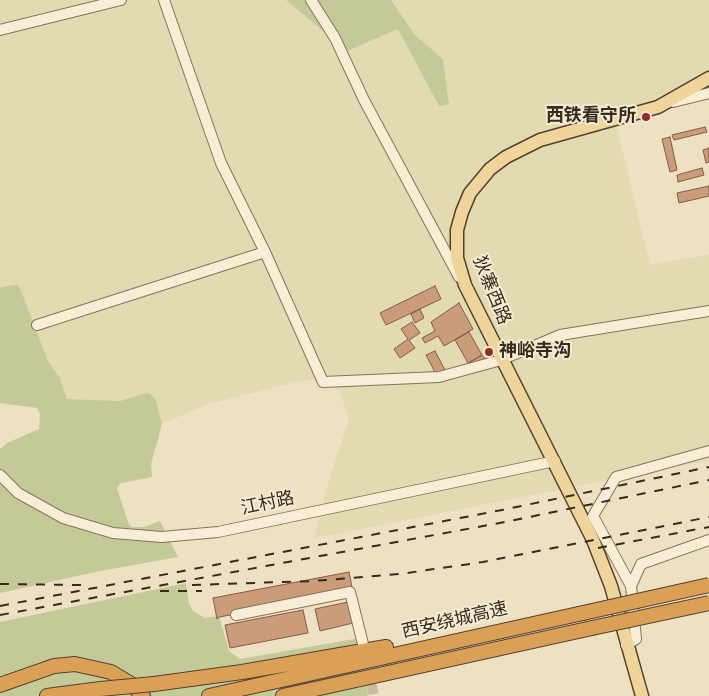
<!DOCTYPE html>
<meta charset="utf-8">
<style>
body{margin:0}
canvas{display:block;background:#ede0c3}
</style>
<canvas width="709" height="696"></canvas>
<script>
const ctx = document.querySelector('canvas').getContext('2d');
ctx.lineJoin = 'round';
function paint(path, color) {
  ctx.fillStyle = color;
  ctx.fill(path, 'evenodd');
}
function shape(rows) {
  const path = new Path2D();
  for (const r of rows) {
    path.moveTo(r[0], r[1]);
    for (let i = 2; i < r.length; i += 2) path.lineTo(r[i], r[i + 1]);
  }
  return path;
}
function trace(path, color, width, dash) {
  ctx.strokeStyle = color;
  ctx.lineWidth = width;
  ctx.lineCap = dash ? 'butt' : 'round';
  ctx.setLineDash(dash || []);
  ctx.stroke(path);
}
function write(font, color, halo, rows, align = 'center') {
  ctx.font = font + ' Spectral,"Noto Sans SC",serif';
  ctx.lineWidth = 4;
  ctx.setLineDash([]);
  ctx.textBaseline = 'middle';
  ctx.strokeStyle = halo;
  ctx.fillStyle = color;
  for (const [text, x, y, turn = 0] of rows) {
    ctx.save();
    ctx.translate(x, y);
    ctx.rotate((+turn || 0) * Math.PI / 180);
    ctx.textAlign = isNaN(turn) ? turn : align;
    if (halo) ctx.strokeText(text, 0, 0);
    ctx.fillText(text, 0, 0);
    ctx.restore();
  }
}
paint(shape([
 [0,0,286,0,347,51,398,29,439,106,449,104,443,59,415,35,391,0,709,0,709,76,663,100,614,116,650,265,709,255,709,460,314,538,331,473,349,419,340,393,325,378,297,382,208,404,162,424,156,401,151,394,146,393,120,401,67,399,60,378,48,361,20,288,17,285,0,288]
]), '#e2dab1');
paint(shape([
 [286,0,391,0,415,35,443,59,449,104,439,106,398,29,347,51],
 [12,285,17,285,20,288,48,361,60,378,67,399,120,401,146,393,151,394,156,401,162,424,151,464,152,477,121,483,117,488,129,525,132,527,144,527,160,521,178,557,95,572,0,593,0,449,7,443,39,429,40,414,37,408,0,403,0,288],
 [186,583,189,604,193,611,205,618,219,616,229,651,240,659,360,638,368,696,0,696,0,622]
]), '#c4ca97');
const building = shape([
 [705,127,707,132,674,140,672,135,705,127],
 [670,137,677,170,670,172,662,139,670,137],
 [709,148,709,162,706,163,703,150,709,148],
 [702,168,704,175,678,182,677,175,702,168],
 [709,186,709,196,679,203,677,193,709,186],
 [435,286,441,299,386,325,380,313,435,286],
 [459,303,473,329,444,346,438,336,425,343,422,338,435,331,431,322,459,303],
 [420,309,424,318,415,323,411,314,420,309],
 [412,322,420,333,409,340,415,348,400,358,394,349,408,339,401,329,412,322],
 [469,332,482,355,468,363,455,340,469,332],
 [435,351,447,374,438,378,426,355,435,351],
 [482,355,486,360,460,368,482,355],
 [349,572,353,592,219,617,217,619,213,598,349,572],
 [348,602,353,623,320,631,315,609,348,602],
 [303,610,308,633,230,648,225,625,303,610]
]);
paint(building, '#ca9c7a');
trace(building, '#855c41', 1);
trace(shape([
 [365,655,374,696]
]), '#c9bca2', 10, [10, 5]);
const minor = shape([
 [164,0,221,163,265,252,323,382,439,377,501,360,560,335,709,311],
 [311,0,335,38,364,100,459,277],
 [0,30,121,0],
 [673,102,709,93],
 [37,325,265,252],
 [0,475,18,493,63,518,113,533,162,537,218,532,555,461],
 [631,586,593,516,616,477,709,451],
 [236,615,350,592,363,644],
 [626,645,636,639,631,586,641,564,709,540]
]);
const major = shape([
 [642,696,611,586,593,540,465,285,457,258,457,230,462,212,470,193,490,169,506,157,540,140,658,107,709,78]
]);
const highway = shape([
 [154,684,242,672,386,647],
 [0,685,54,666,75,664,111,672,131,684,143,696],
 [47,696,100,689],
 [209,696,583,613],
 [283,696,592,628]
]);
trace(minor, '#86725a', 12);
trace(major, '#54402f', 15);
trace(highway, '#54402f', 16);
trace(minor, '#f8eed6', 10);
trace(major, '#efd59c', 12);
trace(highway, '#daa056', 14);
trace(shape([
 [598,548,709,527],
 [0,584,82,585],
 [192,585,313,581,400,574,483,562,709,517],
 [160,591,202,591],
 [0,606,502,510,709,467],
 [0,615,505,522,709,480]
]), '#372a1e', 2, [9, 9]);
const highwayBridge = shape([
 [583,613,709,585],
 [592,628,709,603],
 [100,689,154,684]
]);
trace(highwayBridge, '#54402f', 16, []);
trace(highwayBridge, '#daa056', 14);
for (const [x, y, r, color] of [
 [646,117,5,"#942c2c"],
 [489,352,5,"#942c2c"]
]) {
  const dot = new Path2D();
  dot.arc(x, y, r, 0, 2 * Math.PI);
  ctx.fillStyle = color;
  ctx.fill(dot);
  trace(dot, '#f4ebd2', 2);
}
write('bold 18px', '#372a1e', '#f4ebd2', [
 ["西铁看守所",636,117],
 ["神峪寺沟",499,352,"left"]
], 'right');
write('18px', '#372a1e', '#f4ebd2', [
 ["狄寨西路",490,291,68],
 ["江村路",268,505,-12],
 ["西安绕城高速",455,622,-13]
]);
</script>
